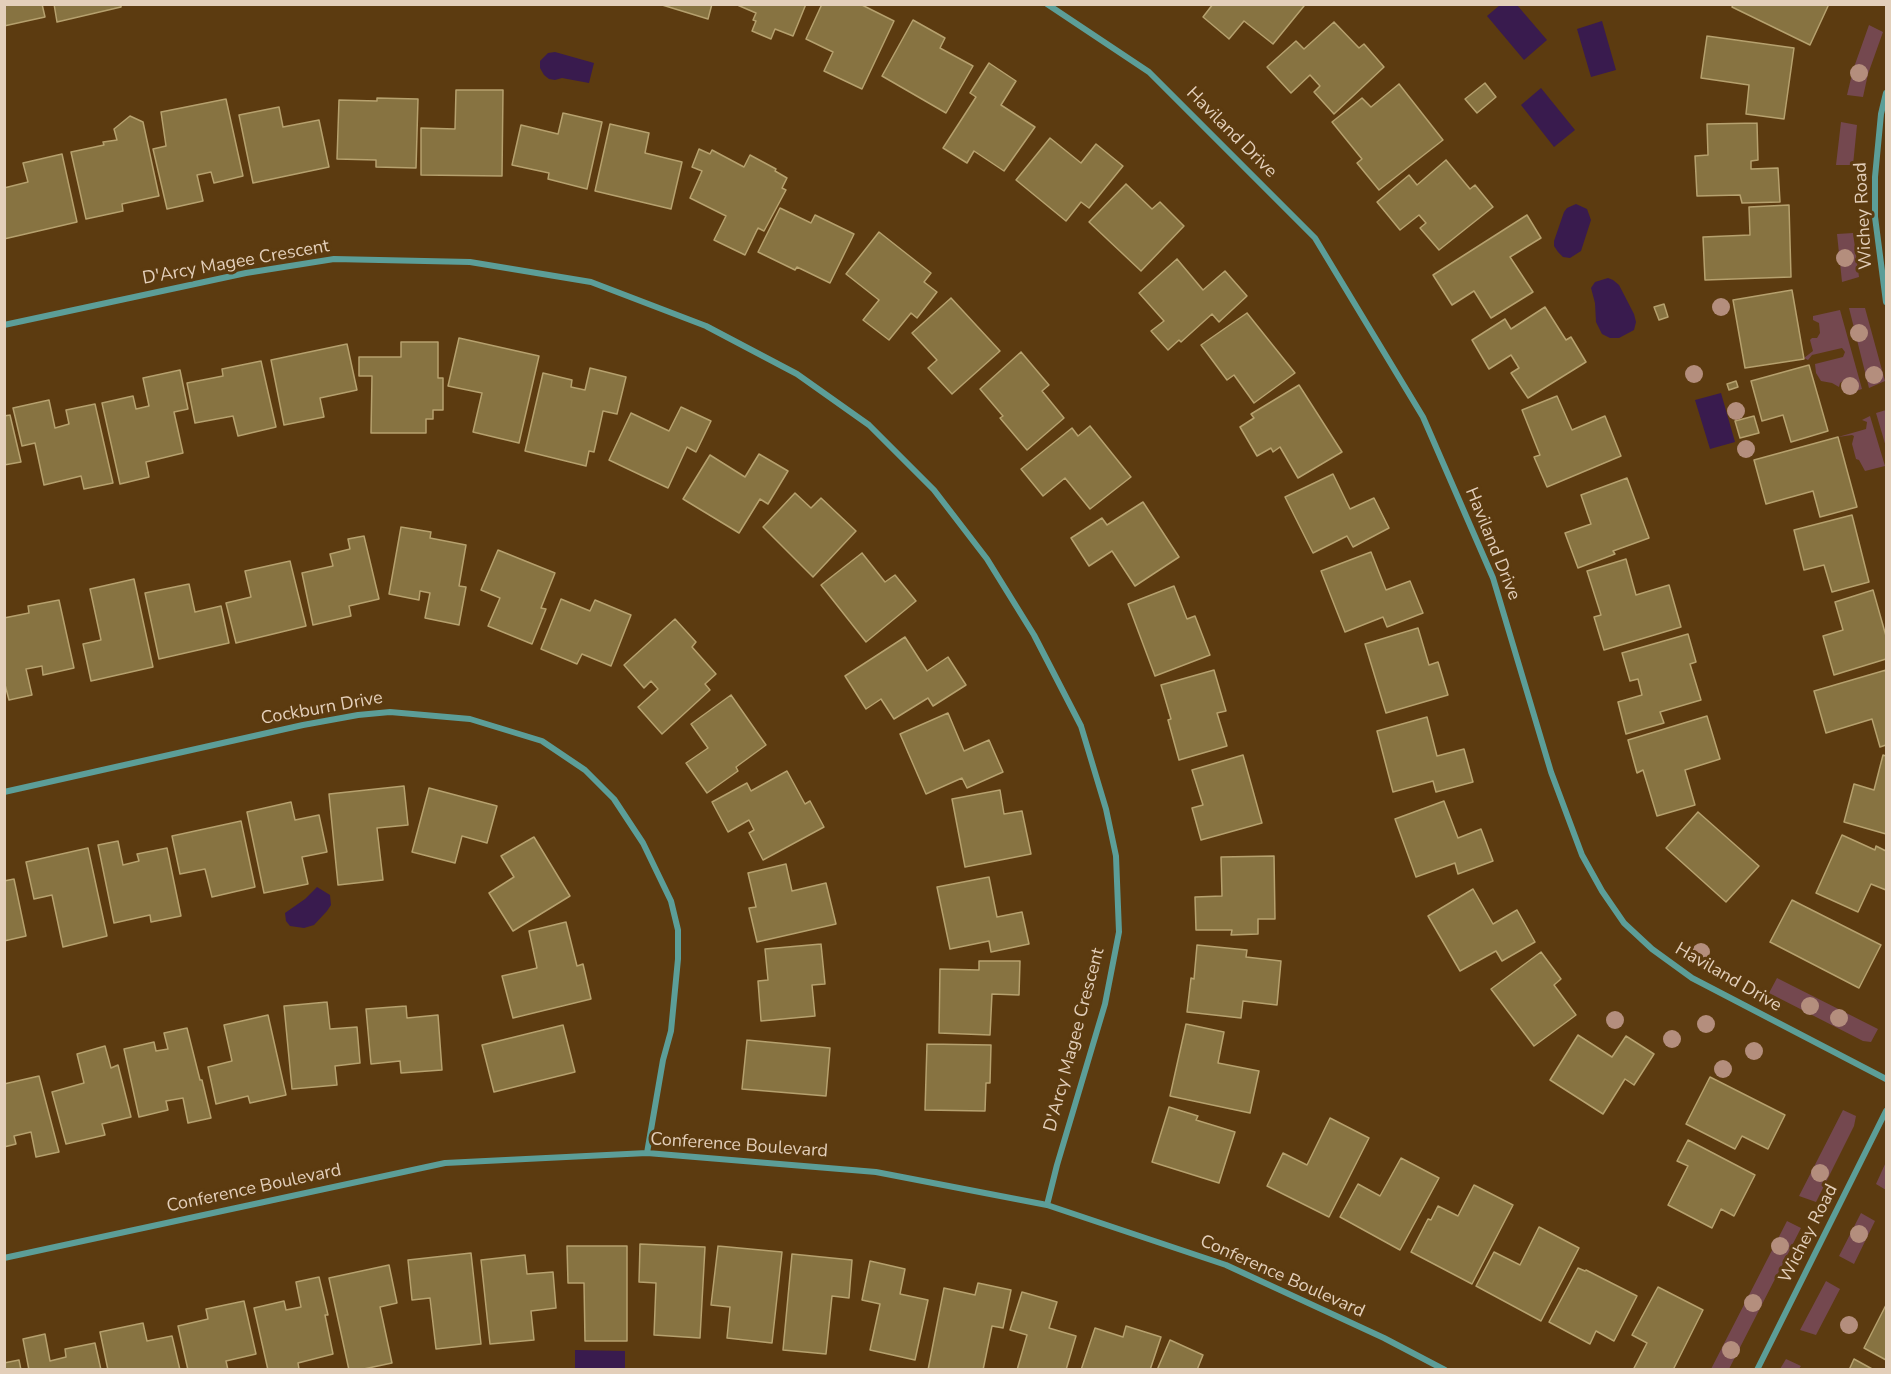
<!DOCTYPE html>
<style>
body{margin:0}
#map{position:relative;width:1891px;height:1374px;overflow:hidden;background:#5c3b10;font-family:"Nunito Sans",sans-serif}
canvas{display:block}
.frame{position:absolute;inset:0;border:6px solid #e3cfba;pointer-events:none}
</style>
<div id="map">
<canvas width="1891" height="1374"></canvas>
<div class="frame"></div>
</div>
<script>
const ctx = document.querySelector('canvas').getContext('2d');
ctx.lineJoin = 'round';
function paint(path, color) {
  ctx.fillStyle = color;
  ctx.fill(path, 'evenodd');
}
function shape(rows) {
  const path = new Path2D();
  for (const r of rows) {
    path.moveTo(r[0], r[1]);
    for (let i = 2; i < r.length; i += 2) path.lineTo(r[i], r[i + 1]);
  }
  return path;
}
function trace(path, color, width, dash) {
  ctx.strokeStyle = color;
  ctx.lineWidth = width;
  ctx.lineCap = dash ? 'butt' : 'round';
  ctx.setLineDash(dash || []);
  ctx.stroke(path);
}
function write(font, color, halo, rows, align = 'center') {
  ctx.font = font + ' "Nunito Sans",sans-serif';
  ctx.lineWidth = 6;
  ctx.setLineDash([]);
  ctx.textBaseline = 'middle';
  ctx.strokeStyle = halo;
  ctx.fillStyle = color;
  for (const [text, x, y, turn = 0] of rows) {
    ctx.save();
    ctx.translate(x, y);
    ctx.rotate((+turn || 0) * Math.PI / 180);
    ctx.textAlign = isNaN(turn) ? turn : align;
    if (halo) ctx.strokeText(text, 0, 0);
    ctx.fillText(text, 0, 0);
    ctx.restore();
  }
}
paint(shape([
 [1869,25,1883,32,1868,74,1863,97,1847,95,1853,70],
 [1841,122,1857,125,1853,165,1836,165],
 [1853,233,1859,277,1842,282,1837,234],
 [1849,308,1865,308,1885,381,1869,388],
 [1840,310,1862,389,1856,391,1855,385,1846,379,1840,383,1839,387,1832,383,1821,381,1816,373,1815,364,1843,357,1845,352,1842,348,1812,355,1808,360,1804,358,1813,351,1810,340,1812,338,1817,338,1820,333,1819,323,1813,320,1813,316],
 [1886,410,1886,447,1876,413],
 [1870,416,1885,466,1865,471,1859,460,1856,459,1852,444,1854,436,1852,435,1838,437,1866,429,1867,422,1862,420],
 [1777,978,1878,1029,1871,1042,1863,1041,1769,993],
 [1843,1110,1856,1116,1854,1126,1816,1202,1799,1196],
 [1886,1162,1886,1190,1876,1184],
 [1861,1213,1875,1221,1854,1264,1839,1256],
 [1787,1221,1801,1228,1729,1369,1711,1369],
 [1826,1281,1840,1289,1816,1335,1800,1330],
 [1786,1359,1801,1366,1799,1369,1780,1369]
]), '#74484f');
paint(shape([
 [1500,5,1517,5,1547,40,1524,60,1487,16],
 [1602,21,1616,70,1591,77,1577,29],
 [555,52,594,63,589,83,562,78,555,80,549,79,544,75,540,68,540,61,548,53],
 [1541,88,1575,130,1554,147,1521,105],
 [1576,204,1587,209,1591,220,1581,251,1570,258,1563,257,1558,252,1554,246,1554,241,1564,212,1567,208],
 [1608,278,1613,280,1619,285,1634,314,1636,322,1634,330,1619,338,1610,338,1602,334,1596,322,1595,303,1591,288,1595,282],
 [1721,393,1735,442,1710,449,1695,400],
 [317,887,330,895,331,905,327,911,314,925,304,928,290,926,286,921,285,913,305,899],
 [575,1350,625,1351,625,1369,575,1369]
]), '#391b4e');
const building = shape([
 [4,4,42,4,45,17,4,26,4,4],
 [54,4,121,4,121,7,57,22,54,4],
 [659,4,712,4,708,19,659,4],
 [735,4,806,4,793,36,775,29,771,39,752,31,756,21,753,20,756,13,735,4],
 [822,4,860,4,894,21,862,89,824,71,833,52,806,39,822,4],
 [1213,4,1303,4,1304,6,1273,44,1244,21,1229,39,1228,38,1203,17,1213,4],
 [1733,4,1829,4,1810,45,1732,7,1733,4],
 [913,20,945,38,940,48,973,66,946,113,882,76,913,20],
 [1334,22,1359,48,1364,44,1384,67,1334,114,1314,92,1320,86,1310,75,1291,93,1267,67,1296,41,1304,49,1334,22],
 [1707,36,1794,48,1784,119,1746,114,1749,85,1701,78,1707,36],
 [989,63,1016,81,1001,105,1035,127,1004,171,974,151,967,163,943,148,976,97,970,93,989,63],
 [1485,83,1496,97,1477,113,1465,99,1485,83],
 [1399,84,1443,140,1379,190,1357,163,1362,159,1332,122,1362,98,1371,107,1399,84],
 [456,90,503,90,502,176,421,175,421,128,455,129,456,90],
 [377,98,418,99,416,168,376,167,376,160,337,159,339,100,377,101,377,98],
 [226,99,243,176,214,183,211,172,197,175,203,201,167,209,153,149,166,146,161,112,226,99],
 [279,107,283,127,319,120,329,167,253,183,239,115,279,107],
 [563,113,602,122,587,189,548,179,549,173,512,165,521,125,558,134,563,113],
 [130,116,143,122,159,196,122,204,123,211,86,219,71,152,104,145,103,142,117,140,114,129,130,116],
 [1757,123,1758,160,1751,161,1751,169,1778,168,1780,202,1742,203,1740,195,1697,196,1695,156,1708,155,1707,124,1757,123],
 [610,124,649,133,645,153,682,162,671,209,595,191,610,124],
 [1050,138,1081,163,1096,144,1123,166,1089,208,1081,202,1066,221,1016,180,1050,138],
 [699,149,710,154,712,150,744,167,750,155,776,169,775,171,787,178,782,188,786,190,764,231,758,228,745,255,714,240,726,216,690,198,702,171,692,167,699,149],
 [62,154,77,222,4,239,4,188,28,182,23,163,62,154],
 [1446,160,1470,189,1475,185,1493,207,1439,250,1420,228,1426,223,1419,215,1400,230,1377,202,1409,175,1417,185,1446,160],
 [1126,184,1152,209,1160,202,1184,226,1141,271,1089,222,1126,184],
 [1789,205,1791,277,1705,280,1703,237,1750,235,1749,207,1789,205],
 [780,208,811,223,815,215,854,234,830,283,797,267,795,270,758,252,780,208],
 [1527,215,1541,238,1510,257,1533,292,1491,318,1474,291,1452,305,1433,275,1527,215],
 [879,232,931,273,924,282,937,292,917,318,911,313,889,340,863,320,879,300,846,274,879,232],
 [1177,259,1203,290,1225,271,1247,296,1219,322,1212,314,1181,342,1179,340,1168,350,1151,331,1164,321,1139,293,1177,259],
 [1792,290,1804,359,1745,368,1733,300,1792,290],
 [951,298,1000,351,952,394,928,368,937,360,912,333,951,298],
 [1664,304,1668,317,1659,320,1654,307,1664,304],
 [1545,307,1566,340,1571,337,1586,362,1528,398,1511,373,1519,368,1511,355,1489,369,1472,340,1505,319,1511,329,1545,307],
 [1247,313,1295,373,1254,403,1234,375,1227,380,1201,345,1247,313],
 [459,338,539,356,519,443,473,432,482,393,448,386,459,338],
 [401,342,438,342,438,378,443,378,443,410,433,410,433,419,426,419,426,433,371,433,372,376,359,376,359,357,401,357,401,342],
 [347,344,357,390,320,398,324,417,284,425,271,360,347,344],
 [1021,352,1049,385,1042,391,1064,418,1027,450,1000,418,1003,416,980,389,1021,352],
 [261,361,276,427,238,436,233,416,195,423,187,383,223,376,222,369,261,361],
 [1809,365,1828,431,1791,442,1783,415,1762,421,1751,381,1809,365],
 [590,368,626,377,617,414,603,411,594,452,589,451,586,466,525,451,543,373,572,380,571,387,585,390,590,368],
 [180,370,188,409,174,412,183,453,146,462,149,477,120,484,102,403,133,396,136,409,149,406,143,378,180,370],
 [1736,381,1738,387,1729,390,1727,384,1736,381],
 [1299,385,1342,452,1298,478,1280,447,1273,452,1271,448,1257,456,1240,427,1254,418,1251,414,1299,385],
 [1557,396,1572,430,1605,416,1621,456,1547,487,1534,457,1540,455,1522,410,1557,396],
 [49,400,55,428,69,424,66,410,95,404,113,483,84,489,81,476,44,485,35,443,22,446,13,408,49,400],
 [681,407,711,421,696,452,687,447,668,488,609,460,631,413,669,431,681,407],
 [10,415,21,462,4,465,4,416,10,415],
 [1754,416,1759,433,1740,438,1735,421,1754,416],
 [1090,426,1131,477,1090,509,1065,478,1043,496,1021,469,1072,428,1078,436,1090,426],
 [1838,437,1857,507,1820,517,1813,491,1766,504,1754,460,1838,437],
 [759,454,788,471,768,504,760,499,739,533,683,499,710,455,745,477,759,454],
 [1333,474,1350,509,1374,498,1389,528,1353,547,1347,536,1313,553,1285,497,1333,474],
 [1627,478,1649,538,1613,551,1615,554,1578,568,1565,533,1591,524,1581,495,1627,478],
 [795,493,811,508,821,498,856,531,813,577,763,527,795,493],
 [1143,502,1179,557,1135,586,1112,551,1089,566,1071,538,1102,518,1107,525,1143,502],
 [1852,515,1869,582,1832,592,1824,565,1804,570,1794,530,1852,515],
 [401,527,431,532,430,538,466,545,459,586,466,587,459,625,425,618,430,593,420,591,419,600,389,594,401,527],
 [364,536,379,599,349,606,351,616,313,625,302,573,333,566,330,554,350,549,348,539,364,536],
 [498,550,555,573,541,608,546,609,532,644,488,626,500,598,481,590,498,550],
 [1371,552,1386,590,1410,581,1423,613,1387,627,1383,617,1345,632,1321,571,1371,552],
 [862,553,885,582,895,575,916,601,866,642,821,585,862,553],
 [1626,559,1636,595,1669,585,1681,627,1604,650,1594,617,1601,615,1587,571,1626,559],
 [290,561,306,626,236,643,226,603,251,597,245,571,290,561],
 [134,579,153,667,91,681,83,644,101,640,90,589,134,579],
 [189,584,195,612,221,606,229,643,159,659,145,593,189,584],
 [1174,586,1187,619,1195,616,1210,655,1155,676,1128,604,1174,586],
 [1873,590,1886,636,1886,659,1834,675,1823,636,1843,630,1835,602,1873,590],
 [561,599,590,611,595,600,631,615,611,666,582,654,577,664,541,649,561,599],
 [59,600,74,668,43,675,42,666,26,669,32,695,9,700,4,681,4,618,29,613,28,606,59,600],
 [675,619,696,642,692,647,716,674,705,684,710,690,662,734,638,707,658,689,651,681,644,688,624,665,675,619],
 [1418,628,1429,665,1438,662,1448,695,1386,713,1365,644,1418,628],
 [1688,634,1696,662,1690,664,1701,700,1660,712,1664,723,1626,734,1618,702,1642,695,1638,679,1630,681,1622,653,1688,634],
 [905,637,927,671,948,657,966,685,933,706,928,698,894,719,881,699,866,709,845,676,905,637],
 [1214,670,1226,711,1217,713,1227,746,1179,760,1168,720,1171,719,1161,685,1214,670],
 [1886,670,1886,745,1880,747,1872,719,1826,733,1814,691,1886,670],
 [731,695,766,745,736,767,738,771,707,793,686,763,708,748,691,724,731,695],
 [948,713,964,751,989,740,1003,772,967,788,962,778,926,794,900,734,948,713],
 [1707,716,1720,759,1685,770,1695,805,1657,816,1643,770,1637,773,1628,740,1707,716],
 [1427,717,1437,756,1464,749,1473,782,1436,792,1433,781,1393,792,1377,731,1427,717],
 [1243,755,1262,823,1201,840,1192,808,1203,805,1192,770,1243,755],
 [1883,755,1886,756,1886,834,1844,822,1854,784,1874,790,1883,755],
 [787,771,805,804,810,801,824,827,763,860,749,833,754,830,749,820,728,832,712,802,747,783,751,791,787,771],
 [404,786,408,825,377,828,383,880,338,885,329,794,404,786],
 [429,788,497,806,487,843,462,836,455,863,412,852,429,788],
 [1000,790,1004,814,1022,811,1031,854,965,867,952,799,1000,790],
 [1444,801,1458,838,1481,829,1493,861,1458,874,1455,863,1416,877,1395,819,1444,801],
 [291,802,295,820,319,815,327,852,302,857,308,884,264,893,247,812,291,802],
 [1698,812,1759,866,1726,902,1666,848,1698,812],
 [241,821,255,887,212,897,205,869,180,874,172,836,241,821],
 [1842,835,1875,850,1876,846,1886,851,1886,890,1871,884,1858,912,1816,893,1842,835],
 [534,837,570,896,513,931,489,893,514,877,501,856,534,837],
 [118,841,123,865,139,861,137,854,167,848,181,916,151,922,150,915,114,923,98,845,118,841],
 [88,848,107,936,63,947,52,895,34,899,26,862,88,848],
 [1274,856,1275,919,1258,919,1258,934,1231,935,1232,930,1196,930,1195,897,1222,896,1221,857,1274,856],
 [786,864,792,891,826,883,836,924,757,942,749,908,756,907,748,873,786,864],
 [989,877,997,917,1022,912,1029,944,991,952,989,941,950,949,937,887,989,877],
 [14,879,26,936,4,941,4,881,14,879],
 [1473,889,1493,924,1517,910,1535,942,1502,961,1496,951,1460,971,1428,916,1473,889],
 [1792,900,1881,945,1859,988,1770,942,1792,900],
 [566,922,577,966,583,964,591,999,513,1018,502,976,537,968,529,931,566,922],
 [821,944,825,984,812,985,815,1016,761,1021,758,981,768,980,765,949,821,944],
 [1197,945,1247,950,1246,957,1281,961,1277,1005,1243,1001,1241,1018,1187,1012,1191,978,1194,979,1197,945],
 [1541,952,1561,979,1554,985,1576,1015,1534,1046,1491,989,1541,952],
 [979,961,1020,961,1019,995,992,994,990,1035,939,1033,940,969,979,970,979,961],
 [327,1002,330,1029,357,1027,360,1063,335,1066,337,1085,292,1089,284,1006,327,1002],
 [406,1006,407,1018,438,1015,442,1070,401,1073,400,1061,371,1064,366,1009,406,1006],
 [268,1015,286,1095,250,1103,248,1096,216,1104,208,1067,232,1061,224,1025,268,1015],
 [1186,1024,1224,1032,1218,1063,1259,1071,1250,1113,1170,1096,1186,1024],
 [563,1025,575,1072,494,1092,482,1045,563,1025],
 [187,1028,200,1080,202,1080,211,1118,188,1123,183,1098,166,1101,168,1110,139,1117,124,1049,154,1042,156,1051,168,1049,164,1033,187,1028],
 [1578,1035,1612,1057,1626,1036,1654,1054,1634,1085,1625,1079,1603,1114,1550,1080,1578,1035],
 [747,1040,830,1048,826,1096,742,1089,747,1040],
 [927,1044,991,1045,990,1083,986,1083,985,1111,925,1110,927,1044],
 [105,1046,111,1068,118,1065,131,1117,102,1124,105,1135,66,1144,52,1092,84,1083,77,1054,105,1046],
 [39,1076,59,1152,36,1157,31,1132,14,1136,16,1144,4,1147,4,1084,39,1076],
 [1710,1077,1785,1115,1768,1149,1742,1136,1735,1149,1686,1124,1710,1077],
 [1169,1107,1198,1116,1196,1120,1235,1132,1219,1183,1152,1162,1169,1107],
 [1330,1118,1369,1138,1329,1217,1267,1186,1283,1153,1307,1165,1330,1118],
 [1688,1140,1755,1175,1734,1216,1721,1209,1712,1228,1668,1205,1688,1166,1677,1161,1688,1140],
 [1401,1158,1439,1178,1400,1250,1340,1217,1358,1184,1380,1196,1401,1158],
 [1474,1185,1513,1205,1472,1284,1411,1252,1428,1219,1431,1220,1438,1206,1458,1216,1474,1185],
 [1539,1227,1579,1248,1541,1321,1476,1286,1494,1252,1520,1265,1539,1227],
 [640,1244,705,1247,700,1338,654,1335,656,1283,639,1282,640,1244],
 [567,1246,627,1246,627,1341,585,1341,584,1283,568,1283,567,1246],
 [718,1246,782,1252,772,1343,727,1338,730,1307,711,1305,718,1246],
 [471,1253,481,1344,436,1349,430,1298,412,1300,408,1260,471,1253],
 [792,1254,852,1260,849,1298,832,1296,826,1354,783,1350,792,1254],
 [525,1255,527,1274,553,1272,556,1308,531,1311,534,1340,490,1344,481,1260,525,1255],
 [870,1261,905,1269,900,1294,928,1300,915,1360,870,1350,880,1304,862,1300,870,1261],
 [389,1265,397,1303,380,1307,392,1363,359,1370,349,1370,329,1278,389,1265],
 [1578,1268,1585,1271,1586,1270,1637,1296,1614,1341,1596,1331,1590,1344,1549,1322,1578,1268],
 [319,1277,328,1315,325,1315,333,1354,298,1363,299,1369,268,1370,254,1308,284,1301,286,1310,301,1307,296,1282,319,1277],
 [978,1283,1011,1290,1003,1328,992,1326,983,1370,928,1370,944,1288,975,1295,978,1283],
 [1658,1287,1703,1310,1673,1370,1633,1370,1647,1343,1632,1335,1658,1287],
 [1022,1292,1057,1302,1049,1328,1076,1336,1066,1370,1017,1370,1027,1335,1010,1330,1022,1292],
 [244,1301,256,1354,226,1361,228,1370,188,1370,178,1326,208,1319,206,1309,244,1301],
 [1886,1305,1886,1360,1864,1348,1886,1305],
 [143,1323,147,1341,172,1336,180,1370,108,1370,100,1332,143,1323],
 [1126,1326,1161,1337,1150,1370,1081,1370,1095,1328,1123,1337,1126,1326],
 [45,1334,50,1361,66,1357,65,1349,95,1343,101,1370,29,1370,23,1339,45,1334],
 [1170,1340,1203,1355,1197,1370,1157,1370,1170,1340],
 [1854,1359,1874,1370,1849,1370,1854,1359],
 [19,1360,21,1370,4,1370,4,1363,19,1360]
]);
paint(building, '#877341');
trace(building, '#b6a16e', 1.5);
trace(shape([
 [1047,4,1149,72,1315,238,1423,417,1493,578,1551,772,1582,855,1602,891,1624,923,1652,949,1692,978,1886,1079],
 [1886,93,1881,114,1875,177,1875,217,1886,302],
 [4,325,246,273,334,259,470,262,591,282,706,326,797,374,869,425,934,490,987,559,1034,635,1081,726,1106,809,1116,856,1119,932,1105,1004,1057,1165,1047,1205],
 [4,792,303,725,358,715,390,712,470,719,542,741,585,770,614,799,643,843,671,901,678,930,678,959,671,1031,663,1060,647,1153],
 [4,1258,445,1163,647,1153,876,1172,1047,1205,1226,1265,1384,1338,1445,1370],
 [1757,1370,1886,1111]
]), '#5c9e98', 6);
ctx.fillStyle = '#b48e7d';
for (const [x, y] of [
 [1859,73],
 [1845,258],
 [1721,307],
 [1859,333],
 [1694,374],
 [1874,375],
 [1850,386],
 [1736,411],
 [1746,449],
 [1701,952],
 [1810,1006],
 [1839,1018],
 [1615,1020],
 [1706,1024],
 [1672,1039],
 [1754,1051],
 [1723,1069],
 [1820,1173],
 [1859,1234],
 [1780,1246],
 [1753,1303],
 [1849,1325],
 [1731,1350]
]) {
  ctx.beginPath();
  ctx.arc(x, y, 9, 0, 2 * Math.PI);
  ctx.fill();
}
write('18px', '#e3cfba', '#5c3b10', [
 ["Haviland Drive",1231,133,45],
 ["Wichey Road",1864,216,-93],
 ["D'Arcy Magee Crescent",236,263,-10],
 ["Haviland Drive",1492,544,68],
 ["Cockburn Drive",322,709,-10],
 ["Haviland Drive",1728,978,30],
 ["D'Arcy Magee Crescent",1075,1040,-75],
 ["Conference Boulevard",739,1146,4],
 ["Conference Boulevard",254,1189,-12],
 ["Wichey Road",1809,1234,-63],
 ["Conference Boulevard",1282,1277,24]
]);
</script>
